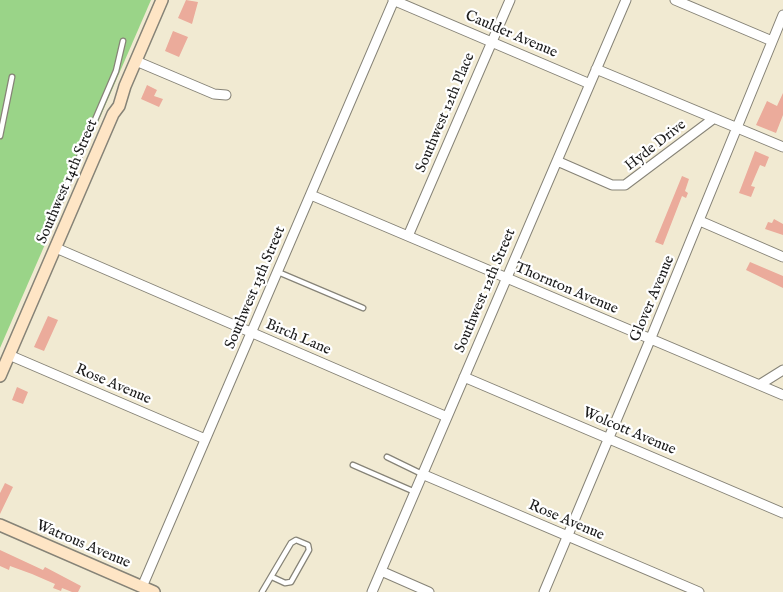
<!DOCTYPE html>
<style>
body{margin:0}
canvas{display:block;background:#f1ead2}
</style>
<canvas width="783" height="592"></canvas>
<script>
const ctx = document.querySelector('canvas').getContext('2d');
ctx.lineJoin = 'round';
function paint(path, color) {
  ctx.fillStyle = color;
  ctx.fill(path, 'evenodd');
}
function shape(rows) {
  const path = new Path2D();
  for (const r of rows) {
    path.moveTo(r[0], r[1]);
    for (let i = 2; i < r.length; i += 2) path.lineTo(r[i], r[i + 1]);
  }
  return path;
}
function trace(path, color, width, dash) {
  ctx.strokeStyle = color;
  ctx.lineWidth = width;
  ctx.lineCap = dash ? 'butt' : 'round';
  ctx.setLineDash(dash || []);
  ctx.stroke(path);
}
function write(font, color, halo, rows, align = 'center') {
  ctx.font = font + ' "IM FELL English",serif';
  ctx.lineWidth = 4.5;
  ctx.setLineDash([]);
  ctx.textBaseline = 'middle';
  ctx.strokeStyle = halo;
  ctx.fillStyle = color;
  for (const [text, x, y, turn = 0] of rows) {
    ctx.save();
    ctx.translate(x, y);
    ctx.rotate((+turn || 0) * Math.PI / 180);
    ctx.textAlign = isNaN(turn) ? turn : align;
    if (halo) ctx.strokeText(text, 0, 0);
    ctx.fillText(text, 0, 0);
    ctx.restore();
  }
}
paint(shape([
 [0,0,151,0,0,348]
]), '#9ad488');
paint(shape([
 [186,0,198,2,192,24,178,18],
 [173,31,188,37,179,57,165,51],
 [147,85,157,90,154,96,163,99,159,107,141,99],
 [783,93,783,115,776,133,756,125,767,101,777,106],
 [755,151,769,157,765,167,760,165,751,186,755,187,751,197,739,193],
 [682,176,689,179,685,191,688,193,686,198,682,196,663,245,655,242],
 [774,219,783,224,783,235,765,229,768,222,772,223],
 [750,262,783,276,783,288,746,270],
 [48,316,58,320,44,351,34,347],
 [17,387,28,392,23,404,12,400],
 [5,483,13,487,0,514,0,493],
 [0,550,43,570,45,567,81,586,78,592,72,592,62,588,61,591,53,588,55,584,32,574,10,566,9,570,0,566]
]), '#ebab9b');
const lane = shape([
 [0,136,12,77],
 [56,211,116,71,123,41],
 [278,272,363,308],
 [387,457,422,474],
 [353,465,415,492],
 [262,592,291,543,296,540,308,545,309,550,291,582,285,583,272,577]
]);
const street = shape([
 [393,0,590,84],
 [675,0,772,41],
 [136,61,214,94,226,95],
 [596,69,783,147],
 [557,161,612,185,625,185,713,119],
 [311,195,783,395],
 [700,221,783,257],
 [408,236,510,0],
 [56,248,447,417],
 [9,355,205,439],
 [464,377,783,513],
 [759,385,783,370],
 [422,474,699,592],
 [381,571,429,592],
 [142,587,394,0],
 [372,592,626,0],
 [544,592,650,340,783,15]
]);
const secondary = shape([
 [0,376,113,114,119,106,125,86,162,0],
 [0,525,154,592]
]);
trace(lane, '#868377', 7);
trace(street, '#868377', 11);
trace(secondary, '#868377', 14);
trace(lane, '#fff', 4.5);
trace(street, '#fff', 9);
trace(secondary, '#fee5c5', 11);
write('15px', '#1c1c1c', '#fff', [
 ["Caulder Avenue",511,35,23],
 ["Southwest 12th Place",446,113,-67],
 ["Hyde Drive",656,146,-38],
 ["Southwest 14th Street",68,182,-67],
 ["Southwest 13th Street",256,288,-67],
 ["Thornton Avenue",566,289,23],
 ["Southwest 12th Street",486,291,-67],
 ["Glover Avenue",653,299,-67],
 ["Birch Lane",298,338,23],
 ["Rose Avenue",113,385,23],
 ["Wolcott Avenue",629,432,23],
 ["Rose Avenue",566,521,23],
 ["Watrous Avenue",83,545,23]
]);
</script>
